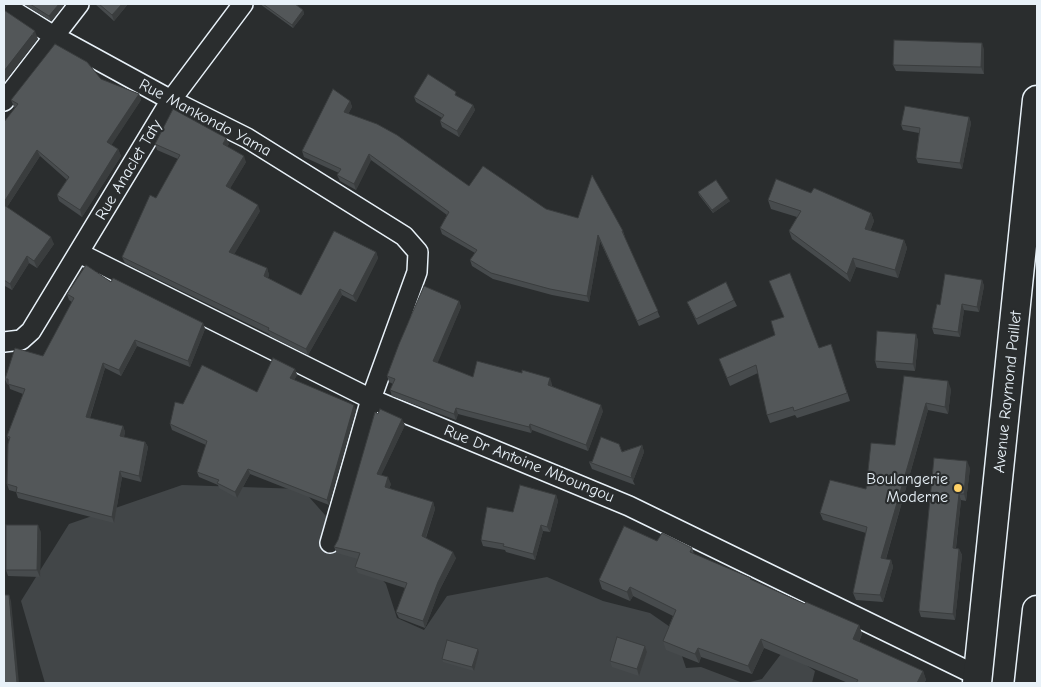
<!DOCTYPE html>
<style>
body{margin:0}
#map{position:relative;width:1041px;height:687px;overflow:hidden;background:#2a2d2e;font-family:"Comic Neue",sans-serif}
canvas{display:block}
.frame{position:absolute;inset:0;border:5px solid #e8f1f8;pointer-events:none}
</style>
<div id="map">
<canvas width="1041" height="687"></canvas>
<div class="frame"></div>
</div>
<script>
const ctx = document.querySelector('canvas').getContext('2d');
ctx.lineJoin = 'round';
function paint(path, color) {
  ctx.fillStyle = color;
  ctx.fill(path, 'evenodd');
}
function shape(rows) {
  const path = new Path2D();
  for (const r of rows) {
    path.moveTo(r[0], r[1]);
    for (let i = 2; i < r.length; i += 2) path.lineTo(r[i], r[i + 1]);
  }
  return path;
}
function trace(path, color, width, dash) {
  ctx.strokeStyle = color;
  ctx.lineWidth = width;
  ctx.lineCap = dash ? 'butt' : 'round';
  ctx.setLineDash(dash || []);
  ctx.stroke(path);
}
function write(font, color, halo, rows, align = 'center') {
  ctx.font = font + ' "Comic Neue",sans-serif';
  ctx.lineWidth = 4.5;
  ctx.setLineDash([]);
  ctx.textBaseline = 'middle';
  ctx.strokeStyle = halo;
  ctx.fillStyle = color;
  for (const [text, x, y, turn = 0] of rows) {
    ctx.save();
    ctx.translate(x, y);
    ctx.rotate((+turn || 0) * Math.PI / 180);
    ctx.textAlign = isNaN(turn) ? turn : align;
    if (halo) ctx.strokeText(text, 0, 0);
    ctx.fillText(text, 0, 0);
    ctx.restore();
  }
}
paint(shape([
 [182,485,302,489,386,584,397,618,424,630,447,596,547,577,603,601,650,613,673,629,686,668,701,667,743,683,45,683,21,601,69,524],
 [784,650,815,671,812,683,746,683,762,679]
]), '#424648');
const street = shape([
 [4,5,54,36,171,100,247,138,404,236,418,252,417,272,371,399,330,543],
 [4,101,79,4],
 [79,253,371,399,629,506,978,676],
 [4,342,21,340,31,331,171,100,243,4]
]);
const secondary = shape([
 [977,683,1037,100],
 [1029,683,1037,610]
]);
trace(street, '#e8f1f8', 22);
trace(secondary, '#e8f1f8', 31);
trace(street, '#2a2d2e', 19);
trace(secondary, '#2a2d2e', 28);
paint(shape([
 [23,4,65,4,51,21],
 [95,4,128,4,114,21],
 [260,4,295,4,303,10,304,14,293,28],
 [984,49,984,74,896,71,893,65],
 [101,79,139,94,141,100,111,145,118,149,121,156,82,217,59,201,57,195,67,180,40,156,7,207,54,244,37,268,29,263,12,290,5,286,4,288,4,122,15,108,14,107,11,100],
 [414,97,458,97,473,105,475,110,459,137,442,127,440,121,442,118,416,102],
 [350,101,352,107,348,114,469,186,546,209,623,231,625,237,624,237,660,317,639,326,600,241,589,302,552,295,493,279,472,266,470,260,475,253,442,234,440,228,447,215,371,160,356,190,340,181,337,175,339,173,304,157,302,151],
 [969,117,971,123,962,169,918,163,916,158,919,133,903,130,901,125],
 [226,138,229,144,227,146,246,162,230,188,260,211,234,254,267,268,269,275,268,278,301,295,376,252,378,258,356,302,342,295,308,355,270,336,269,334,125,263,122,257,156,198,178,159,157,150,155,144],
 [698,192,730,201,713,213,699,195],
 [811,193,871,213,874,221,870,231,904,240,907,248,898,278,856,267,850,282,792,239,789,231,797,217,771,209,768,200],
 [982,280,984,286,979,312,964,310,960,337,934,334,932,328,940,305],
 [111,282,203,323,205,329,190,367,137,346,121,376,105,368,90,418,123,426,125,432,124,437,145,442,148,447,141,482,122,477,114,523,18,498,16,492,9,490,7,484,9,440,7,436,23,394,10,389,9,385,7,384,5,379,43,356,72,302,69,300,67,294],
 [734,300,737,306,698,325,687,302],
 [459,301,461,307,437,363,473,377,552,384,552,386,603,411,588,451,532,430,531,433,458,414,456,420,392,396,390,390,393,384,389,382,387,376],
 [916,334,918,341,915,371,877,368,875,361],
 [831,344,850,401,797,418,795,415,770,423,767,415,758,373,730,386,719,359,819,348],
 [295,369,297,375,294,380,356,410,329,505,250,474,237,498,219,488,218,485,199,477,197,472,206,445,172,430,170,424,183,404,257,392],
 [904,376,951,389,948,414,928,410,886,559,891,560,893,567,883,602,856,600,853,593,866,533,823,520,820,513,866,489,895,445],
 [405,425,381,475,391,484,389,489,433,502,435,509,426,538,456,558,440,589,425,628,399,618,396,612,405,588,358,573,355,567,358,559,337,553,334,547],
 [642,445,644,452,633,481,635,485,592,469,589,462],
 [934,458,970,468,966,501,961,500,956,548,959,549,962,555,955,620,921,617,919,611],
 [556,495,558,501,550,532,543,531,535,560,506,552,505,550,483,546,481,540,513,512],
 [41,532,40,577,8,576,6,570],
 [657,541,692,548,694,554,805,604,859,625,862,634,859,642,923,671,926,680,924,683,848,683,764,648,752,674,701,657,699,663,666,650,663,641,673,616,633,596,630,601,602,589,599,580],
 [645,646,647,652,639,676,612,667,610,661],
 [479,652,474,671,443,662,442,659]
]), '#474b4d');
paint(shape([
 [59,4,65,4,51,21,49,16],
 [122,4,128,4,114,21,112,15],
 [303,10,304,14,293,28,292,25],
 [35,31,38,39,4,83,4,71],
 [982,43,984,49,984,74,981,67],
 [139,94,141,100,109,149,107,142],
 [350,101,352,107,346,118,344,112],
 [473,105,475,110,459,137,457,131],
 [969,117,971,123,962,169,960,163],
 [226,138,229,144,225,150,223,144],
 [118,149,121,156,82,217,80,210],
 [37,150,40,156,5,210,4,206,4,202],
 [369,154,371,160,356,190,354,184],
 [244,156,246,162,228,192,226,186],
 [728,198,730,201,713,213,712,210],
 [258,205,260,211,232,258,229,252],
 [871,213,874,221,868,237,865,229],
 [598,235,600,241,589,302,587,296],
 [51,237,54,244,37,268,34,261],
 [904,240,907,248,898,278,895,270],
 [376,252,378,258,356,302,353,296],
 [27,256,29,263,12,290,10,284],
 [853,258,856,267,850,282,847,274],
 [267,268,269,275,266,282,264,276],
 [982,280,984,286,979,312,977,307],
 [340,289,342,295,308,355,306,349],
 [459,301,461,307,436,367,433,361],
 [962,304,964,310,960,337,958,332],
 [203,323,205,329,190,367,188,361],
 [916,334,918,341,915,371,913,364],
 [135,340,137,346,121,376,119,370],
 [103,363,105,368,88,423,86,417],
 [295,369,297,375,292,384,290,378],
 [550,378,552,384,550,391,548,385],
 [948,381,951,389,948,414,945,407],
 [926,403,928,410,884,565,881,558],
 [354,405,356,410,329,505,327,500],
 [601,405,603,411,588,451,586,445],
 [456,408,458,414,456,420,454,414],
 [402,419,405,425,379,480,377,474],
 [530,424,532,430,531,433,529,427],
 [123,426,125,432,122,442,120,436],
 [145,442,148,447,141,482,139,476],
 [642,445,644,452,633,481,631,475],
 [967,461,970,468,966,501,964,494],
 [248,469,250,474,237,498,235,492],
 [120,471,122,477,114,523,112,517],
 [388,477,391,484,387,494,385,487],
 [959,494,961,500,955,554,953,548],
 [556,495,558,501,550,532,547,527],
 [433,502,435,509,424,542,422,536],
 [38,525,41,532,40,577,37,570],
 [541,525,543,531,535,560,533,554],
 [959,549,962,555,955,620,953,614],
 [453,552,456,558,440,589,425,628,423,621,438,582],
 [891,560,893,567,883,602,880,595],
 [630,587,633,596,630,601,627,592],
 [9,595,11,601,19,683,17,683],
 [859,625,862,634,856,648,853,639],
 [761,639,764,648,752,674,748,666],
 [645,646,647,652,639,676,637,669],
 [698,648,701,657,699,663,695,654],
 [478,649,479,652,474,671,472,667],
 [923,671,926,680,924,683,917,683]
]), '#3a3d3e');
const building = shape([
 [30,4,59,4,49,16,30,4],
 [99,4,122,4,112,15,99,4],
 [263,4,295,4,303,10,292,25,263,4],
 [4,10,35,31,4,71,4,10],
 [894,40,982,43,981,67,893,65,894,40],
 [55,44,87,62,101,79,139,94,107,142,118,149,80,210,57,195,69,177,37,150,4,202,4,122,18,104,11,100,55,44],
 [428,74,456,92,455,95,473,105,457,131,440,121,444,115,414,97,428,74],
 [333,89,350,101,344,112,377,124,397,135,469,186,483,166,546,209,578,218,592,175,623,231,622,231,658,311,637,321,598,235,587,296,550,289,491,273,470,260,477,250,440,228,449,212,369,154,354,184,337,175,341,169,302,151,333,89],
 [905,106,969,117,960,163,916,158,920,128,901,125,905,106],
 [173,109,226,138,223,144,244,156,226,186,258,205,229,252,267,268,264,276,301,295,334,231,376,252,353,296,340,289,306,349,268,330,269,328,122,257,150,195,156,198,180,155,155,144,173,109],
 [776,179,811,193,814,188,871,213,865,229,904,240,895,270,853,258,847,274,789,231,801,211,768,200,776,179],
 [716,180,728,198,712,210,698,192,716,180],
 [4,205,51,237,34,261,27,256,10,284,4,280,4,205],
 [86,265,111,282,113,278,203,323,188,361,135,340,119,370,103,363,86,417,123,426,120,436,145,442,139,476,120,471,112,517,16,492,17,487,7,484,8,444,10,437,7,436,25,389,8,384,8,379,5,379,15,348,43,356,74,298,67,294,86,265],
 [790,273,819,348,831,344,847,393,794,411,793,407,767,415,756,365,727,378,719,359,775,335,771,321,784,317,769,281,790,273],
 [945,274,982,280,977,307,962,304,958,332,932,328,937,304,940,305,945,274],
 [726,282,734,300,696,319,687,302,726,282],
 [424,286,459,301,433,361,473,377,477,361,522,373,522,370,550,378,548,385,601,405,586,445,530,424,529,427,456,408,454,414,390,390,395,379,387,376,399,344,424,286],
 [877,331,916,334,913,364,875,361,877,331],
 [273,358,295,369,290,378,354,405,327,500,248,469,235,492,217,483,219,480,197,472,207,441,170,424,175,402,183,404,202,365,257,392,273,358],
 [904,376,948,381,945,407,926,403,881,558,891,560,880,595,853,593,867,527,820,513,830,480,866,489,871,443,895,445,904,376],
 [380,409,402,419,377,474,388,477,385,487,433,502,422,536,453,552,438,582,423,621,396,612,407,583,355,567,360,553,334,547,338,540,375,412,378,414,380,409],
 [601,437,619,444,622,452,642,445,631,475,632,478,589,462,592,462,601,437],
 [934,458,967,461,964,494,959,494,953,548,959,549,953,614,919,611,934,458],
 [520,485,556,495,547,527,541,525,533,554,503,546,504,544,481,540,487,507,513,512,520,485],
 [6,525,38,525,37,570,6,570,6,525],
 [624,526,657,541,662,533,692,548,690,552,751,578,750,579,805,604,806,602,859,625,853,639,923,671,917,683,856,683,858,680,761,639,748,666,698,648,695,654,663,641,676,610,630,587,627,592,599,580,624,526],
 [4,595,9,595,17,683,4,683,4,595],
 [617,637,645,646,637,669,610,661,617,637],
 [447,640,478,649,472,667,442,659,447,640]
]);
paint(building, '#535759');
trace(building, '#3a3d3e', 1);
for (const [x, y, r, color] of [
 [958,488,5,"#ffd166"]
]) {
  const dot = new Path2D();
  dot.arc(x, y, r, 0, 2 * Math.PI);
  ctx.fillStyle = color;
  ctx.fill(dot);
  trace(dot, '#2a2d2e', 2);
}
write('16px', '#e8f1f8', '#2a2d2e', [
 ["Rue Mankondo Yama",205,118,28],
 ["Rue Anaclet Taty",129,170,-59],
 ["Avenue Raymond Paillet",1008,392,-84],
 ["Rue Dr Antoine Mboungou",529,464,22]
]);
write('16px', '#e8f1f8', '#2a2d2e', [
 ["Boulangerie",948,479],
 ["Moderne",948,497]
], 'right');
</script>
